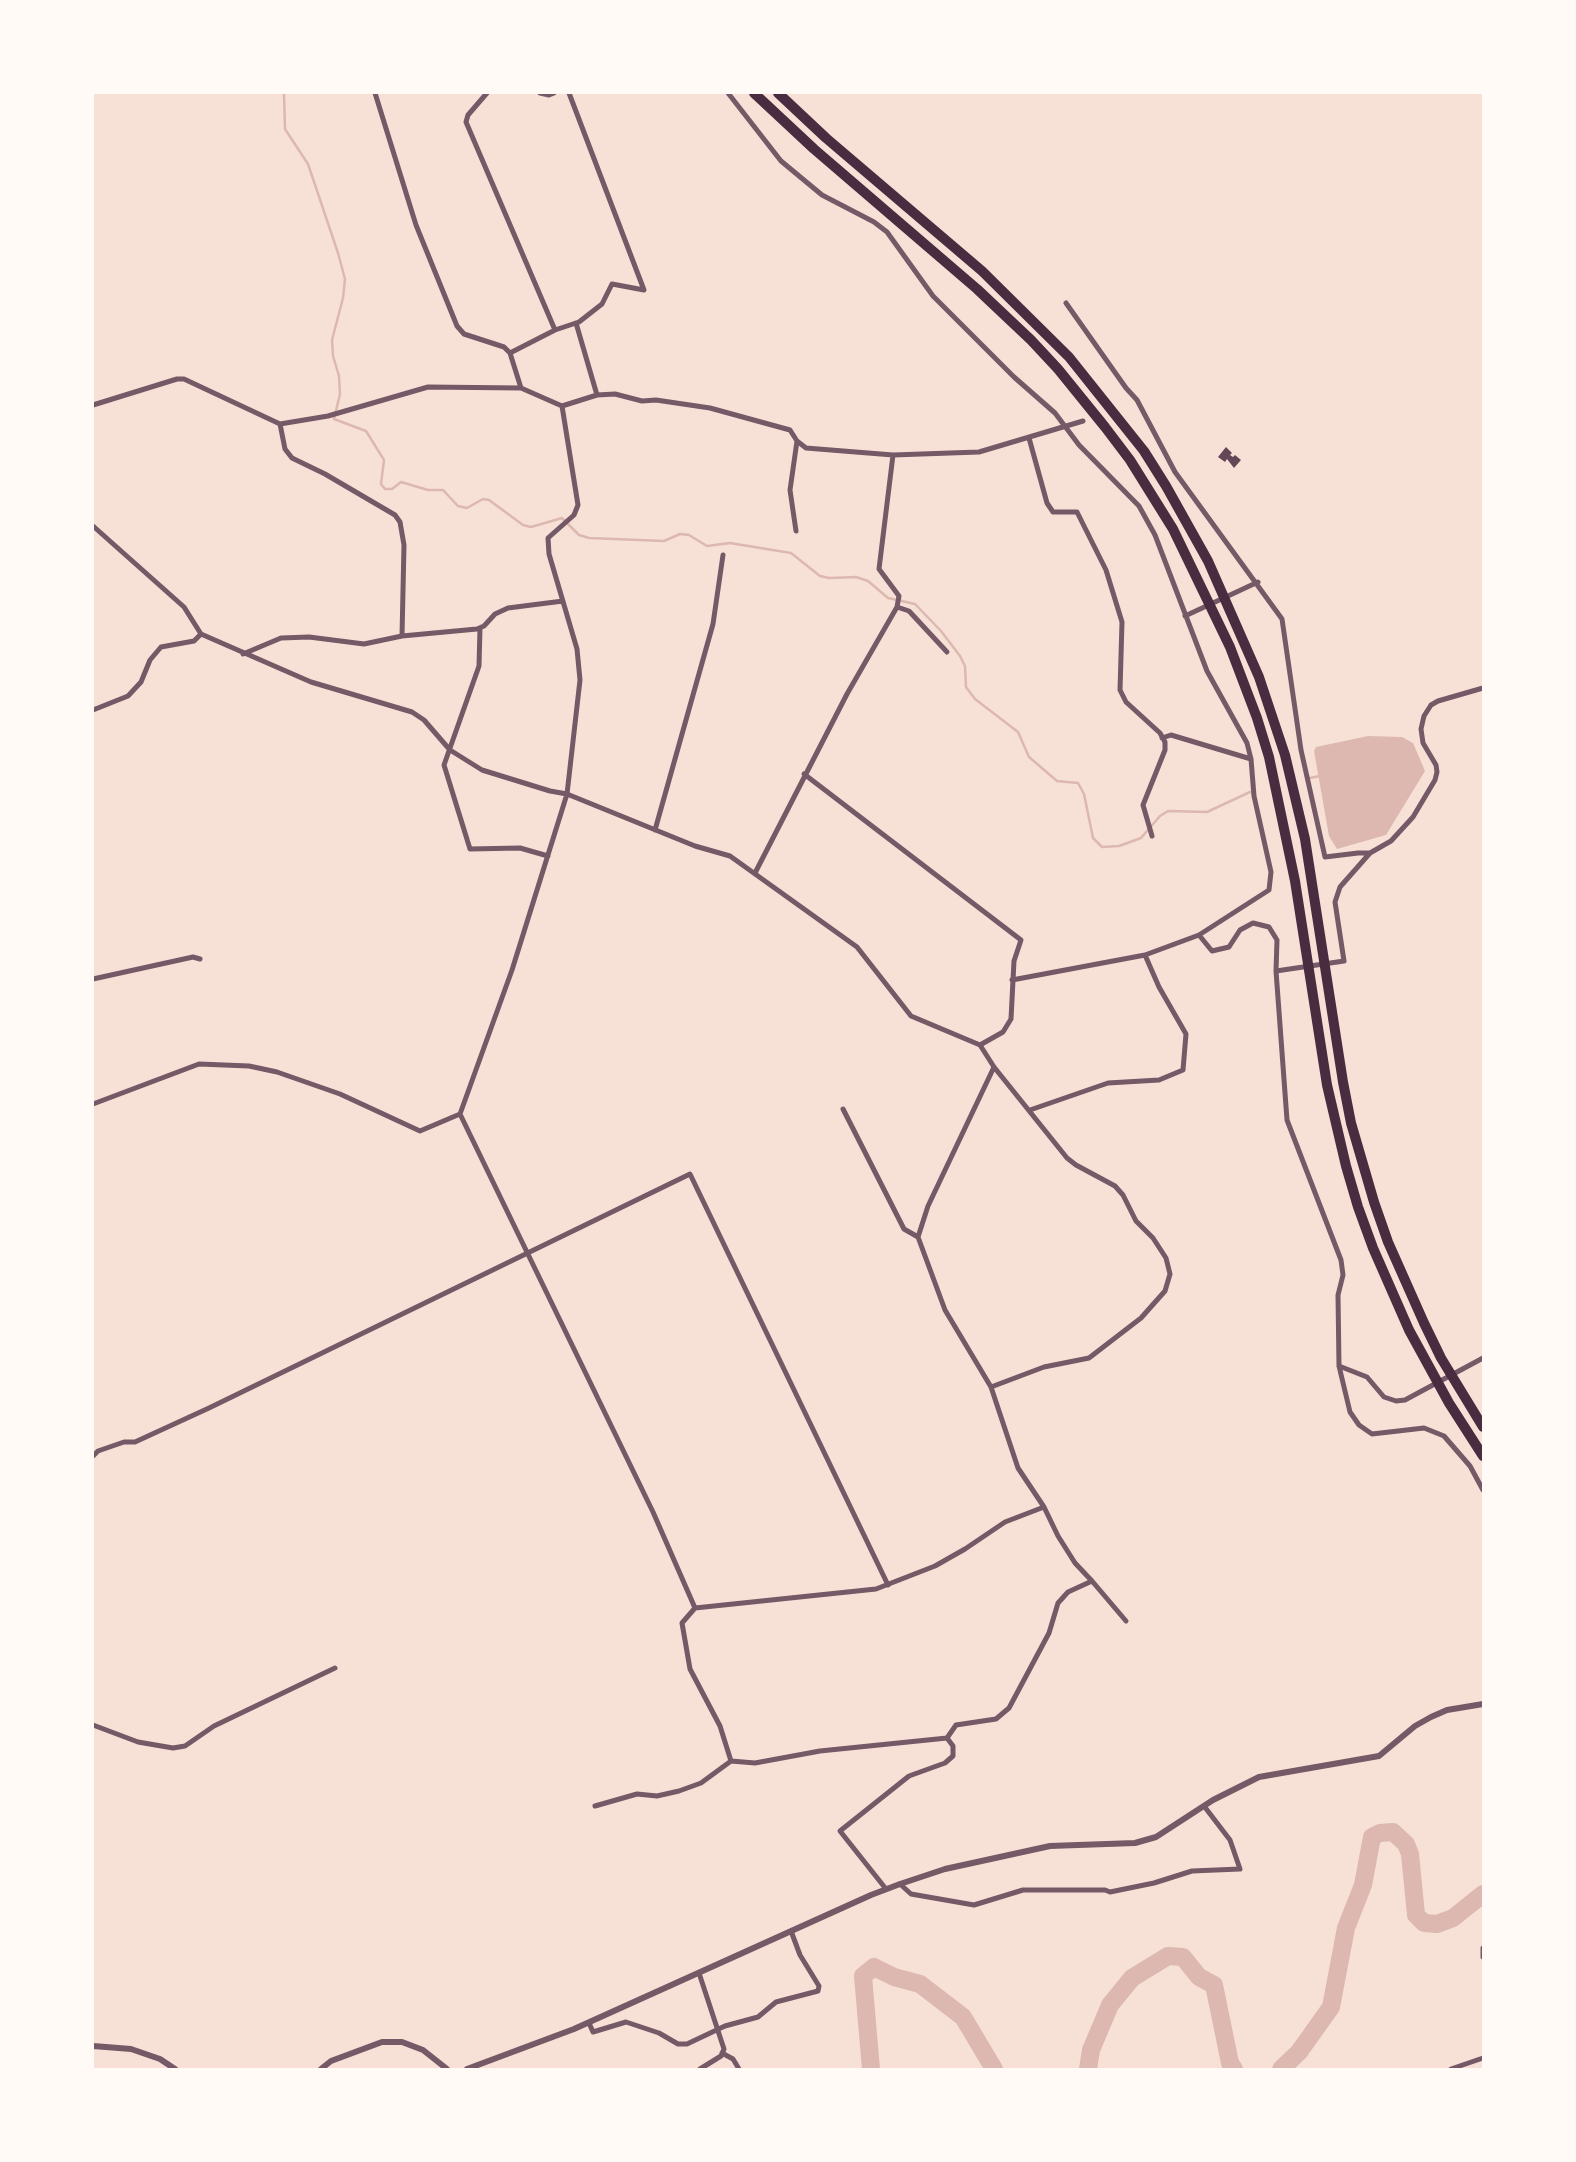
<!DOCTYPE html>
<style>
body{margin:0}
#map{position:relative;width:1576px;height:2162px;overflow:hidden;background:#f7e1d7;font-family:Commissioner,sans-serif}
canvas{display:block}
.frame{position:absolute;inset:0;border:94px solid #fffaf5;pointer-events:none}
</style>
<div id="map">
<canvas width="1576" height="2162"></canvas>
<div class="frame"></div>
</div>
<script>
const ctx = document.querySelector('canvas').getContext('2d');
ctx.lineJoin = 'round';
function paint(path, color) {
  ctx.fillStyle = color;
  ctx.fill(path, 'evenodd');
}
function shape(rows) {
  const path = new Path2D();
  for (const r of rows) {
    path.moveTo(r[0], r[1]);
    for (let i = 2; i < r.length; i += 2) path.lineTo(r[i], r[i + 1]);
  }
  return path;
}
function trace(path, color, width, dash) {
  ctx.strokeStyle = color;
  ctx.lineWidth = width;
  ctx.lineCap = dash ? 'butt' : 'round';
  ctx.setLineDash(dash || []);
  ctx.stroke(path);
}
paint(shape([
 [1368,736,1402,737,1413,743,1425,771,1386,835,1337,849,1329,836,1314,751,1316,747]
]), '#dcb8b0');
trace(shape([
 [284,93,285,129,308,164,338,253,345,279,343,298,332,340,333,356,339,376,340,394,334,419,366,431,384,460,381,484,385,489,392,489,401,482,428,490,443,490,458,506,467,508,483,499,489,500,523,525,531,527,562,518,579,535,589,538,664,541,680,534,689,535,707,546,730,543,791,553,820,576,829,578,856,577,868,581,888,598,915,604,941,631,960,656,965,666,966,687,975,699,1018,732,1029,757,1057,781,1078,783,1084,794,1093,838,1102,847,1119,846,1141,838,1160,816,1168,811,1207,812,1250,792],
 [1310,778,1320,776]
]), '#dcb8b0', 2.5);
trace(shape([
 [871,2069,863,1976,874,1967,894,1977,920,1984,963,2017,994,2069],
 [1088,2069,1091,2050,1110,2005,1132,1978,1168,1956,1183,1957,1199,1977,1214,1985,1230,2063,1234,2069],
 [1281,2069,1299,2052,1331,2007,1346,1928,1363,1885,1372,1837,1380,1833,1393,1832,1406,1844,1410,1854,1416,1915,1424,1923,1437,1924,1453,1918,1483,1894]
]), '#dcb8b0', 18);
paint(shape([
 [1226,447,1232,453,1230,455,1233,457,1235,455,1241,460,1234,468,1227,459,1225,462,1218,457]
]), '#644757');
trace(shape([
 [375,93,416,225,457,326,464,334,504,347,510,353,521,388],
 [487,93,468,115,466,122,555,330],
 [540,93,549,95,554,93],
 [728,93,781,161,822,195,874,222,887,232,933,296,1014,377,1055,413,1079,445,1139,506,1155,535,1207,671,1247,743,1251,759,1254,796,1271,872,1269,890,1199,935,1145,955,1012,980],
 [1066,303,1126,388,1137,400,1175,472,1282,619,1301,750,1325,857,1358,853,1370,853],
 [576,323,597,395],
 [510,353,555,330,579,322,602,304,612,284,644,290,569,93],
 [93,405,177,379,184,379,280,424,328,416,428,387,521,388,562,406,597,395,615,394,642,401,656,400,710,408,790,430,797,441,806,448,893,455,979,452,1083,421],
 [562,406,578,505,574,515,548,538,549,554,577,649,580,680,567,794,512,970,460,1114,653,1512,695,1608],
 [280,424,285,449,292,458,325,474,395,515,400,522,404,545,402,636],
 [1029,438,1047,503,1053,512,1077,512,1106,570,1122,622,1120,690,1126,702,1160,733,1165,742,1165,750,1143,805,1152,836],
 [93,526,184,607,201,634,311,682,412,712,424,720,450,750,482,770,550,791,567,794,695,846,730,856,857,947,911,1016,980,1045,994,1067,1067,1158,1076,1165,1115,1186,1123,1195,1136,1221,1153,1238,1166,1258,1170,1274,1165,1291,1141,1318,1089,1358,1044,1367,991,1387],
 [796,531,790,490,797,441],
 [897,607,909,611,947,652],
 [1185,616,1258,582],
 [480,628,479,666,444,765,470,849,520,848,548,856],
 [243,654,281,638,309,637,364,644,402,636,477,629,484,626,495,614,508,608,563,601],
 [93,710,128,696,141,682,150,660,161,647,194,641,201,634],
 [1162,738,1171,735,1251,759],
 [804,774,1021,940,1014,961,1011,1019,1003,1032,980,1045],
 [655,830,713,624,723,555],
 [755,873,847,694,897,607,899,596,879,569,893,455],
 [1199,935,1212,951,1229,947,1240,930,1253,923,1269,927,1277,940,1276,971,1287,1120,1341,1260,1343,1275,1338,1295,1339,1366,1350,1412,1359,1425,1372,1434,1424,1428,1444,1436,1470,1466,1483,1490],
 [1276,971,1344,961,1335,902,1340,887,1370,853,1391,841,1413,817,1435,780,1437,772,1436,765,1423,743,1421,729,1424,716,1431,705,1438,701,1483,688],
 [93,979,193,957,200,959],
 [93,1104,199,1064,249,1066,277,1072,340,1094,420,1131,460,1114],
 [843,1109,904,1229,918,1237],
 [1030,1110,1108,1083,1159,1080,1183,1070,1186,1034,1159,987,1145,955],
 [1339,1366,1367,1377,1384,1397,1396,1401,1405,1400,1483,1358],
 [93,1456,98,1451,124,1442,135,1442,209,1408,690,1174,888,1585],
 [1092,1581,1126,1621],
 [93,1725,138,1742,173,1748,185,1746,214,1726,335,1668],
 [731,1761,720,1726,690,1669,682,1623,695,1608,876,1589,935,1566,965,1549,1005,1522,1044,1507],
 [595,1806,637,1794,657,1796,679,1791,701,1783,731,1761,755,1763,820,1751,947,1738,956,1725,996,1719,1009,1708,1049,1633,1058,1603,1068,1592,1092,1581,1075,1563,1058,1536,1044,1507,1018,1468,991,1387,945,1310,918,1237,928,1206,994,1067],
 [900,1884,911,1894,974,1905,1023,1890,1105,1890,1110,1892,1154,1883,1192,1871,1240,1869,1230,1840,1204,1806],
 [886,1889,840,1831,909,1776,945,1763,953,1756,953,1746,947,1738],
 [1483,1948,1483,1957],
 [699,1973,724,2049,721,2056,700,2069],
 [589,2023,593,2032,626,2022,659,2033,678,2044,687,2044,725,2026,758,2017,776,2002,818,1991,819,1986,800,1955,791,1931],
 [722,2053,733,2059,739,2069],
 [1451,2069,1483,2058]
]), '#755966', 5);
trace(shape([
 [93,2046,131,2049,160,2059,175,2069],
 [321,2069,331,2061,382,2042,402,2042,423,2050,447,2069],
 [467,2069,574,2029,871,1895,900,1884,945,1869,1050,1846,1135,1843,1156,1837,1213,1800,1259,1777,1379,1756,1415,1726,1431,1717,1447,1710,1483,1704]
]), '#755966', 6);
trace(shape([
 [754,93,814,149,977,289,1031,340,1058,369,1105,427,1130,460,1173,529,1230,647,1257,718,1269,757,1295,881,1327,1085,1346,1166,1358,1207,1373,1248,1409,1330,1449,1403,1483,1456],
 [778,93,826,138,982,271,1069,357,1144,451,1166,486,1208,561,1259,677,1285,755,1305,839,1343,1082,1351,1123,1374,1202,1388,1242,1424,1323,1441,1358,1483,1427]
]), '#4a2c40', 10);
</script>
